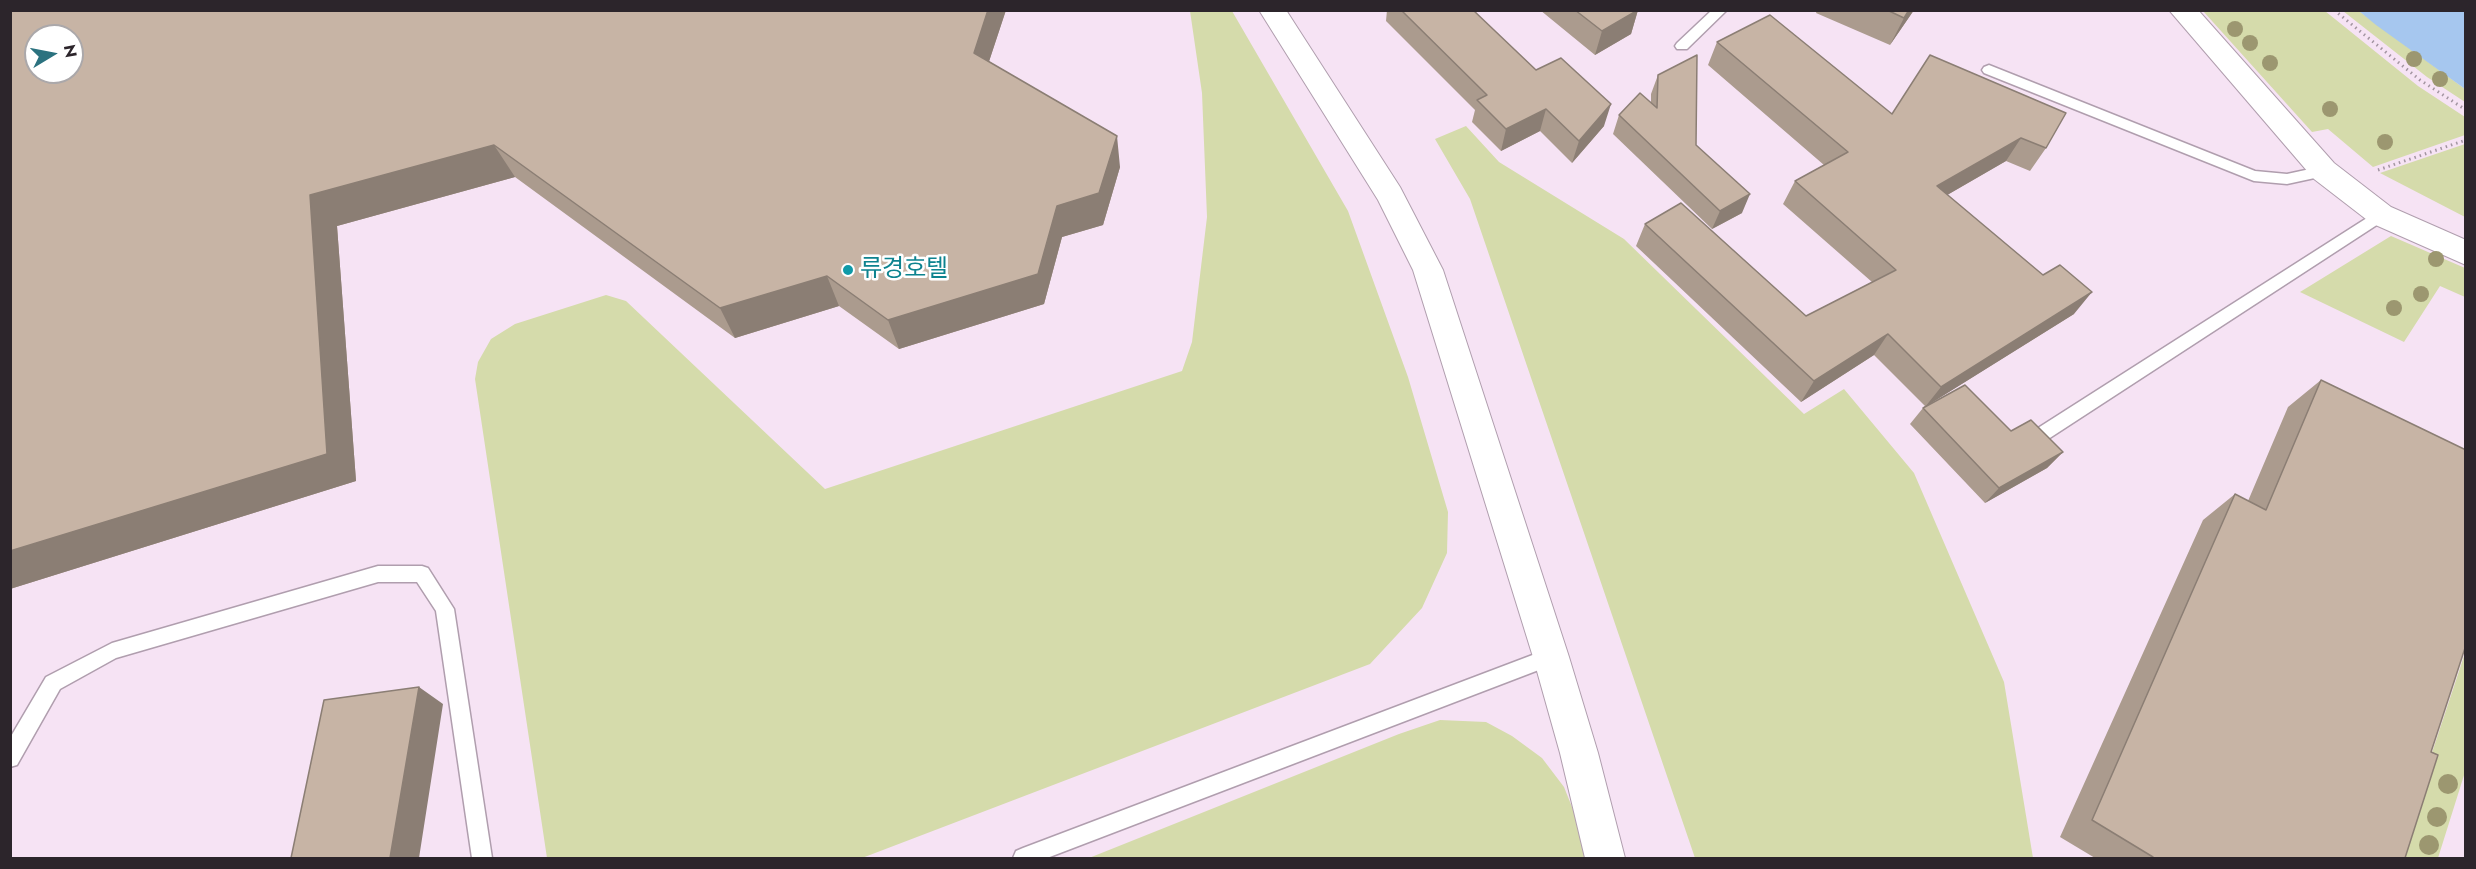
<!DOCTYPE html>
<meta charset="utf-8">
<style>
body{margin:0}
#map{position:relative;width:2476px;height:869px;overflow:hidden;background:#f6e3f4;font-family:Jost,sans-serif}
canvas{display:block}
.frame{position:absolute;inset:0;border:12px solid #2c252b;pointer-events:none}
.north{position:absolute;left:24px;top:24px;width:60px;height:60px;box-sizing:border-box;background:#fff;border:2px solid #aba8aa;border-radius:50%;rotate:80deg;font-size:16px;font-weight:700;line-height:24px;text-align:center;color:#2c252b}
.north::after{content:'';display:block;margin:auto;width:21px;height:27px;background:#2b727f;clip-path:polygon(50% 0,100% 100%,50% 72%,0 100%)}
</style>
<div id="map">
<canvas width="2476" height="869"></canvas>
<div class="frame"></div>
<div class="north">N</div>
</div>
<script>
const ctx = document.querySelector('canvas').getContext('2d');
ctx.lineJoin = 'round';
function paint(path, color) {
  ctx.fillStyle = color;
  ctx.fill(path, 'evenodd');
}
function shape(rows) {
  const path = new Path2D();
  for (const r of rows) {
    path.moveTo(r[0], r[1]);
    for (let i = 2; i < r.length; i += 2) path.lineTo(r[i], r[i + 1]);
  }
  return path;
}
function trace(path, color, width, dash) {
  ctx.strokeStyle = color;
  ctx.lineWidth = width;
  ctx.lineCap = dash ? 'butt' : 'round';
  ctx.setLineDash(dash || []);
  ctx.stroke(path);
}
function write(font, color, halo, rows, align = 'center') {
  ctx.font = font + ' Jost,"Noto Sans KR",sans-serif';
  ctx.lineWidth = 5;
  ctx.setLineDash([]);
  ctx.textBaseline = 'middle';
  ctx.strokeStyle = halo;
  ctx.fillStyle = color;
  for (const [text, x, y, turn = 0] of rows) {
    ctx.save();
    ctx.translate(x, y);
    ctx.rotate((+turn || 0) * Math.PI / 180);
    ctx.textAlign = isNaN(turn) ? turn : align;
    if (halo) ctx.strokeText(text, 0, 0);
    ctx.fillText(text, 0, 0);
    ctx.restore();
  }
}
paint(shape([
 [1190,11,1232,11,1348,211,1408,377,1448,512,1447,553,1422,608,1370,664,862,858,547,858,475,379,478,362,491,339,515,324,606,295,626,301,825,489,1182,371,1192,342,1207,217,1202,93],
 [2203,11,2325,11,2418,86,2465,117,2465,135,2373,167,2328,129,2312,132],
 [2343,11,2359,11,2465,89,2465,102,2427,77],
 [1466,126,1499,162,1624,239,1804,414,1844,389,1914,473,2004,682,2033,858,1695,858,1470,199,1435,139],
 [2465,144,2465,217,2380,173],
 [2391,236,2465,268,2465,297,2440,286,2404,342,2300,292],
 [2465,653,2465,772,2438,858,2397,858],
 [1440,720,1486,722,1512,736,1542,758,1564,787,1576,817,1585,858,1089,858,1399,734]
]), '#d5dbab');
paint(shape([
 [2359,11,2465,11,2465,89,2376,25]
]), '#a6c7ef');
const lane = shape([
 [1712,10,1727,10,1687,49,1677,49,1675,46,1677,43,1712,10],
 [1989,65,2255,171,2287,174,2324,166,2331,171,2324,176,2287,184,2254,181,1984,73,1982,70,1984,67,1989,65],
 [2381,209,2386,211,2388,215,2386,219,2039,445,2033,447,2027,445,2025,440,2027,435,2381,209],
 [378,566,422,566,428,568,454,609,492,858,472,858,436,611,417,582,378,582,116,658,60,689,17,765,10,767,10,738,46,677,112,643,378,566],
 [1551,648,1557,651,1560,657,1557,663,1047,858,1013,858,1016,851,1023,848,1551,648]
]);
const secondary = shape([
 [1259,10,1286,10,1400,187,1443,270,1569,657,1598,753,1625,858,1585,858,1560,753,1533,657,1413,270,1378,200,1259,10],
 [2169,10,2198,10,2334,163,2391,207,2466,240,2466,265,2371,223,2314,179,2169,10]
]);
trace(lane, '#b09eae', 3);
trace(secondary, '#b09eae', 2);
trace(shape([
 [2334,10,2420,80,2466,110],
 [2378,170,2466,140]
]), '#a395a1', 3, [1.5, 4]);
paint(lane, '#fff');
paint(secondary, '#fff');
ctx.fillStyle = '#9c9770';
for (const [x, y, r] of [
 [2235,29,8],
 [2250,43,8],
 [2414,59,8],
 [2270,63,8],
 [2440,79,8],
 [2330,109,8],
 [2385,142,8],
 [2436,259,8],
 [2421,294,8],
 [2394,308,8],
 [2448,784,10],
 [2437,817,10],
 [2429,845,10]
]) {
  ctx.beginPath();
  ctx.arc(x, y, r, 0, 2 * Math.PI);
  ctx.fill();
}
paint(shape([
 [10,10,1006,10,989,61,1120,167,1103,225,1062,237,1044,304,899,349,839,306,735,338,515,177,337,226,356,481,10,589],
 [1387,10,1481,10,1475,13,1536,70,1604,126,1572,163,1540,131,1501,151,1472,122,1475,110,1386,21],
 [1540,10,1638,10,1631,34,1595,55],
 [1817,10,1914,10,1890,45,1816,13],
 [1717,42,1892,114,1930,55,2046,148,2030,171,2006,161,1947,195,2074,314,1931,403,2011,431,2063,452,2047,468,1985,503,1910,424,1923,408,1925,406,1874,355,1801,402,1636,246,1645,224,1806,316,1872,282,1783,204,1795,181,1824,165,1708,65],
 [1658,75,1696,145,1742,213,1712,229,1613,134,1619,115,1651,102,1651,94],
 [2321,380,2431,752,2405,858,2095,858,2060,837,2203,520,2235,494,2248,501,2288,407]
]), '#ab9b8e');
paint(shape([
 [988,10,1006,10,981,86,974,53],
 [1638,10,1631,34,1595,55,1602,31],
 [1909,10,1914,10,1890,45,1904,18],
 [1611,104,1604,126,1572,163,1579,141],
 [1546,109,1540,131,1501,151,1506,129],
 [1117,136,1120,167,1103,225,1062,237,1044,304,899,349,888,320,1057,206],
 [2021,138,2006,161,1923,209,1937,186],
 [494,145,515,177,337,226,356,481,10,589,10,551,310,195],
 [1750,194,1742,213,1712,229,1720,211],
 [827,276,839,306,735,338,720,308],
 [2092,292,2074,314,1925,407,1941,387],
 [1888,334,1874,355,1801,402,1814,381],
 [2063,452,2047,468,1985,503,1999,488],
 [419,687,443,704,419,858,390,858]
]), '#8b7e74');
const building = shape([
 [10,10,988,10,974,53,1117,136,1099,193,1057,206,1038,274,888,320,827,276,720,308,494,145,310,195,327,454,10,551,10,10],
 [36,36,72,36,72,72,36,72,36,36],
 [1401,10,1473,10,1536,70,1561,58,1611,104,1579,141,1546,109,1506,129,1477,100,1487,95,1401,10],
 [1575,10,1638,10,1602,31,1575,10],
 [1887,10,1909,10,1904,18,1887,10],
 [1770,15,1892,114,1930,55,2066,113,2046,148,2021,138,1937,186,2043,275,2060,265,2092,292,1941,387,1888,334,1814,381,1645,224,1681,203,1806,316,1896,270,1795,181,1848,152,1717,42,1770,15],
 [1697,55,1696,145,1750,194,1720,211,1619,115,1640,93,1657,108,1658,75,1697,55],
 [2321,380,2466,450,2466,645,2431,752,2438,755,2405,858,2152,858,2153,857,2092,820,2235,494,2266,510,2321,380],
 [1965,385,2011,431,2031,420,2063,452,1999,488,1923,408,1965,385],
 [419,687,390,858,291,858,324,700,419,687]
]);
paint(building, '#c7b4a5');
trace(building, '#8b7e74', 1.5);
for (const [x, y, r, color] of [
 [848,270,6,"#0f9aa8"]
]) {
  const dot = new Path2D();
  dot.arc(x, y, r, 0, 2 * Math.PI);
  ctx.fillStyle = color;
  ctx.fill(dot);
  trace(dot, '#fff', 2);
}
write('24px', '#0d838f', '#fff', [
 ["류경호텔",860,270]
], 'left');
</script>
